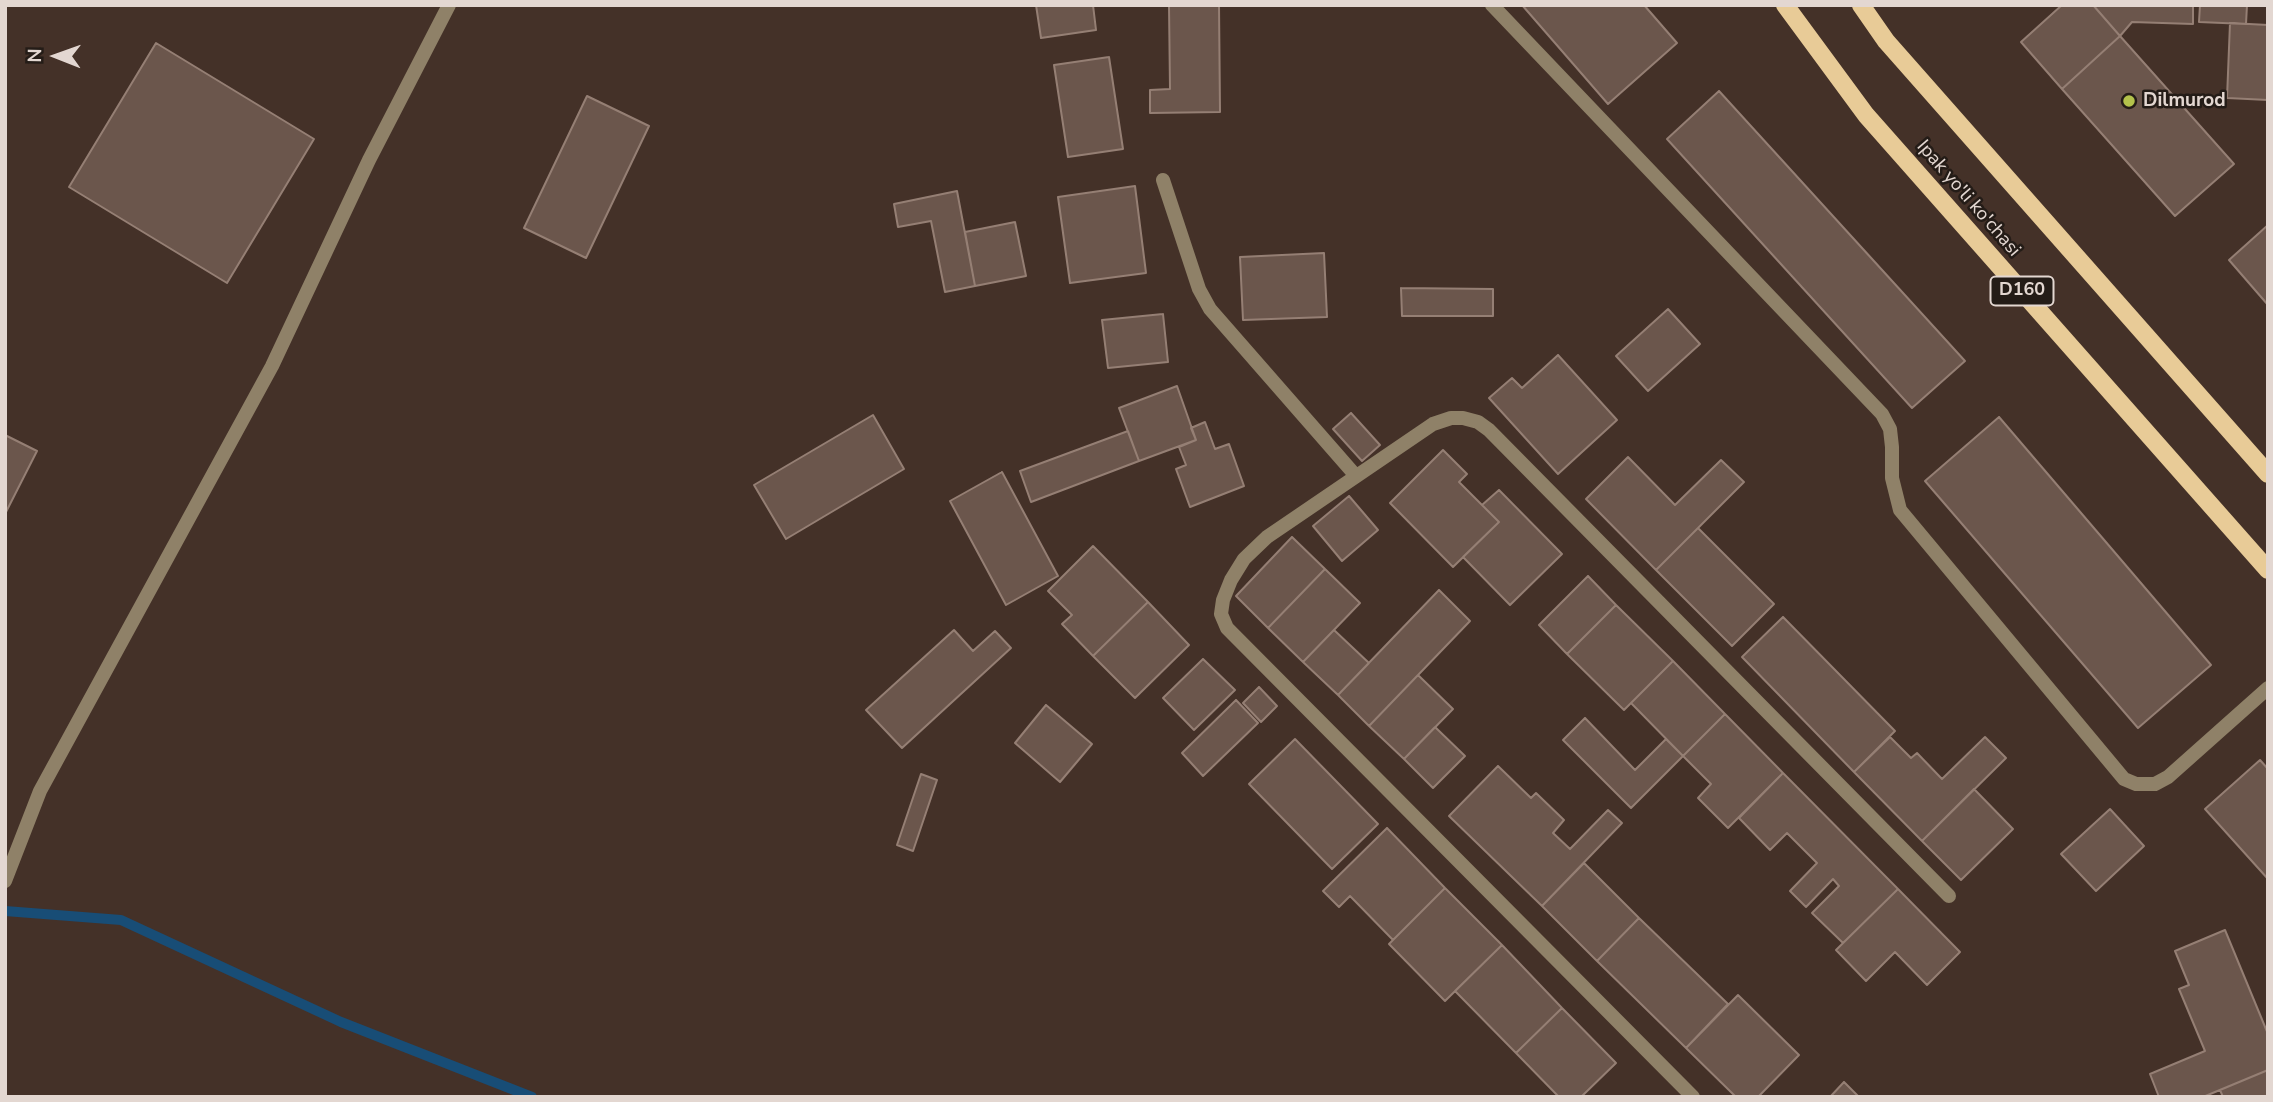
<!DOCTYPE html>
<style>
body{margin:0}
#map{position:relative;width:2273px;height:1102px;overflow:hidden;background:#443128;font-family:"Nunito Sans",sans-serif}
canvas{display:block}
.frame{position:absolute;inset:0;border:7px solid #e3d7d1;pointer-events:none}
.north{position:absolute;left:21px;top:21px;width:70px;height:70px;-webkit-text-stroke:5px #241c17;paint-order:stroke;rotate:271deg;font-size:19px;font-weight:700;line-height:28px;text-align:center;color:#e3d7d1}
.north::after{content:'';display:block;margin:auto;width:24px;height:32px;background:#e3d7d1;clip-path:polygon(50% 0,100% 100%,50% 72%,0 100%)}
</style>
<div id="map">
<canvas width="2273" height="1102"></canvas>
<div class="frame"></div>
<div class="north">N</div>
</div>
<script>
const ctx = document.querySelector('canvas').getContext('2d');
ctx.lineJoin = 'round';
function shape(rows) {
  const path = new Path2D();
  for (const r of rows) {
    path.moveTo(r[0], r[1]);
    for (let i = 2; i < r.length; i += 2) path.lineTo(r[i], r[i + 1]);
  }
  return path;
}
function trace(path, color, width, dash) {
  ctx.strokeStyle = color;
  ctx.lineWidth = width;
  ctx.lineCap = dash ? 'butt' : 'round';
  ctx.setLineDash(dash || []);
  ctx.stroke(path);
}
function paint(path, color) {
  ctx.fillStyle = color;
  ctx.fill(path, 'evenodd');
}
function write(font, color, halo, rows, align = 'center') {
  ctx.font = font + ' "Nunito Sans",sans-serif';
  ctx.lineWidth = 5;
  ctx.setLineDash([]);
  ctx.textBaseline = 'middle';
  ctx.strokeStyle = halo;
  ctx.fillStyle = color;
  for (const [text, x, y, turn = 0] of rows) {
    ctx.save();
    ctx.translate(x, y);
    ctx.rotate((+turn || 0) * Math.PI / 180);
    ctx.textAlign = isNaN(turn) ? turn : align;
    if (halo) ctx.strokeText(text, 0, 0);
    ctx.fillText(text, 0, 0);
    ctx.restore();
  }
}
trace(shape([
 [5,911,121,920,341,1022,532,1097]
]), '#184d76', 10);
const building = shape([
 [1036,5,1093,5,1096,30,1041,38,1036,5],
 [1169,5,1219,5,1220,112,1150,113,1150,90,1170,89,1169,5],
 [1522,5,1644,5,1677,43,1608,104,1522,5],
 [2062,5,2093,5,2120,36,2062,89,2021,42,2062,5],
 [2093,5,2193,5,2193,24,2132,22,2120,36,2093,5],
 [2200,5,2247,5,2246,24,2199,22,2200,5],
 [2230,23,2268,25,2268,100,2227,98,2230,23],
 [2120,36,2234,164,2175,216,2062,89,2120,36],
 [156,43,314,139,227,283,69,187,156,43],
 [1109,57,1123,149,1068,157,1054,65,1109,57],
 [1719,91,1965,361,1912,408,1667,139,1719,91],
 [587,96,649,126,586,258,524,228,587,96],
 [1135,186,1146,273,1070,283,1058,197,1135,186],
 [957,191,975,286,945,292,931,221,898,227,894,204,957,191],
 [1015,222,1026,276,975,286,965,232,1015,222],
 [2268,225,2268,305,2229,260,2268,225],
 [1324,253,1327,317,1243,320,1240,257,1324,253],
 [1401,288,1493,289,1493,316,1402,316,1401,288],
 [1668,309,1700,344,1648,391,1616,356,1668,309],
 [1163,314,1168,362,1108,368,1102,320,1163,314],
 [1558,355,1617,420,1558,474,1489,398,1512,378,1522,388,1558,355],
 [1177,386,1196,440,1139,461,1119,408,1177,386],
 [1351,413,1380,445,1362,461,1333,429,1351,413],
 [873,415,904,469,786,539,754,485,873,415],
 [1999,417,2211,665,2138,728,1925,481,1999,417],
 [1205,422,1215,449,1229,444,1244,486,1190,507,1176,469,1186,465,1179,447,1196,440,1191,428,1205,422],
 [1128,431,1139,461,1031,502,1020,471,1128,431],
 [5,435,37,451,5,514,5,435],
 [1443,450,1467,474,1459,482,1499,522,1453,567,1390,503,1443,450],
 [1628,457,1675,505,1721,460,1744,482,1656,570,1586,499,1628,457],
 [1002,472,1058,576,1006,605,950,501,1002,472],
 [1499,490,1562,554,1510,605,1463,557,1499,522,1482,505,1499,490],
 [1349,496,1378,530,1342,561,1313,526,1349,496],
 [1698,528,1774,604,1732,646,1656,570,1698,528],
 [1292,537,1325,569,1268,628,1236,596,1292,537],
 [1093,546,1148,602,1093,656,1062,624,1072,615,1048,591,1093,546],
 [1325,569,1360,603,1303,662,1268,628,1325,569],
 [1588,576,1616,605,1567,654,1539,625,1588,576],
 [1439,590,1470,621,1369,726,1338,695,1439,590],
 [1148,602,1189,645,1135,698,1093,656,1148,602],
 [1616,605,1673,661,1624,710,1567,654,1616,605],
 [1783,617,1895,731,1854,772,1742,657,1783,617],
 [954,630,973,651,995,631,1011,648,902,748,866,710,954,630],
 [1334,630,1369,663,1338,695,1303,662,1334,630],
 [1203,659,1235,690,1194,730,1163,698,1203,659],
 [1673,661,1725,714,1683,756,1631,703,1673,661],
 [1418,675,1453,709,1404,759,1369,726,1418,675],
 [1259,687,1277,706,1261,722,1243,703,1259,687],
 [1236,700,1258,723,1203,776,1182,753,1236,700],
 [1046,705,1092,744,1060,782,1015,743,1046,705],
 [1725,714,1783,773,1728,828,1698,798,1711,784,1683,756,1725,714],
 [1585,718,1635,770,1666,739,1683,756,1631,808,1563,740,1585,718],
 [1435,727,1465,756,1433,788,1404,759,1435,727],
 [1890,737,1911,758,1917,753,1942,779,1985,737,2006,758,1922,841,1854,772,1890,737],
 [1295,739,1378,824,1332,869,1249,784,1295,739],
 [2260,760,2268,769,2268,879,2205,809,2260,760],
 [1498,766,1531,798,1536,793,1564,820,1553,833,1570,849,1608,810,1622,823,1542,906,1449,816,1498,766],
 [1783,773,1898,889,1843,943,1812,913,1839,886,1833,879,1806,907,1790,891,1817,863,1787,833,1770,850,1739,818,1783,773],
 [921,774,937,780,913,851,897,845,921,774],
 [1974,789,2013,829,1961,880,1922,841,1974,789],
 [2110,809,2144,846,2096,891,2061,854,2110,809],
 [1387,828,1445,888,1393,940,1350,896,1339,907,1323,891,1387,828],
 [1584,863,1639,918,1597,961,1542,906,1584,863],
 [1445,888,1502,945,1445,1001,1389,944,1445,888],
 [1898,889,1960,952,1927,985,1895,952,1866,981,1836,950,1898,889],
 [1639,918,1728,1004,1686,1048,1597,961,1639,918],
 [2225,930,2268,1034,2268,1070,2203,1097,2159,1097,2150,1074,2205,1051,2179,989,2189,985,2175,951,2225,930],
 [1502,945,1562,1008,1516,1053,1455,991,1502,945],
 [1738,995,1799,1055,1758,1097,1736,1097,1686,1048,1738,995],
 [1562,1008,1616,1063,1581,1097,1559,1097,1516,1053,1562,1008],
 [2268,1070,2268,1097,2223,1097,2220,1090,2268,1070],
 [1844,1082,1859,1097,1830,1097,1844,1082]
]);
paint(building, '#6b564c');
trace(building, '#957f74', 2);
trace(shape([
 [1492,5,1882,414,1890,429,1892,447,1892,478,1900,510,2124,779,2136,784,2155,784,2168,777,2268,688],
 [1163,180,1199,289,1210,309,1356,476],
 [1693,1097,1227,628,1221,614,1223,600,1231,580,1244,559,1267,537,1433,424,1451,418,1463,418,1478,422,1489,430,1949,896]
]), '#8f8168', 14);
trace(shape([
 [5,881,40,791,272,366,369,160,449,5]
]), '#8f8168', 14);
trace(shape([
 [1785,5,1866,115,2268,570],
 [1861,5,1886,41,2268,474]
]), '#e8cb97', 18);
for (const [x, y, r, color] of [
 [2129,101,7,"#b3c24b"]
]) {
  const dot = new Path2D();
  dot.arc(x, y, r, 0, 2 * Math.PI);
  ctx.fillStyle = color;
  ctx.fill(dot);
  trace(dot, '#241c17', 2.5);
}
for (const [x, y, w] of [
 [2022,291,63]
]) {
  const box = new Path2D();
  box.roundRect(x - w / 2, y - 14.5, w, 29, 5);
  ctx.fillStyle = '#241c17';
  ctx.fill(box);
  trace(box, '#e3d7d1', 2);
}
write('bold 18px', '#e3d7d1', null, [
 ["D160",2022,291]
]);
write('bold 19px', '#e3d7d1', '#241c17', [
 ["Dilmurod",2143,101]
], 'left');
write('19px', '#e3d7d1', '#241c17', [
 ["Ipak yo'li ko'chasi",1968,199,49]
]);
</script>
